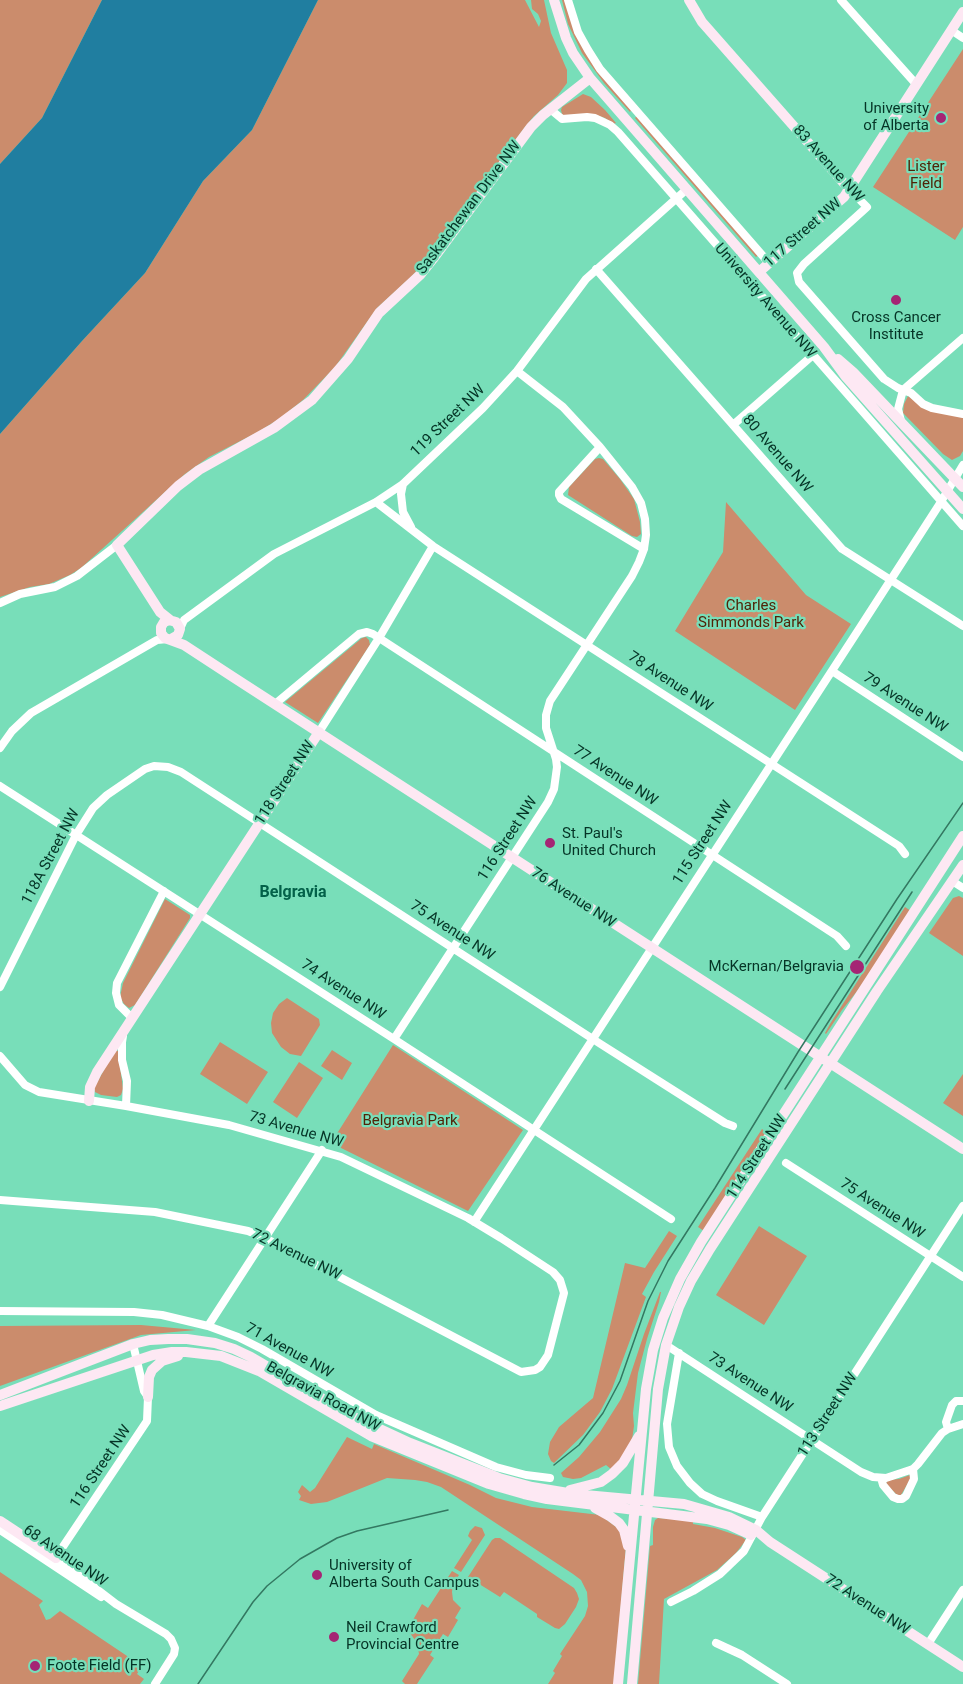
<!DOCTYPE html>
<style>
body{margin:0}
canvas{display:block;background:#78deb9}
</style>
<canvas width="963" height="1684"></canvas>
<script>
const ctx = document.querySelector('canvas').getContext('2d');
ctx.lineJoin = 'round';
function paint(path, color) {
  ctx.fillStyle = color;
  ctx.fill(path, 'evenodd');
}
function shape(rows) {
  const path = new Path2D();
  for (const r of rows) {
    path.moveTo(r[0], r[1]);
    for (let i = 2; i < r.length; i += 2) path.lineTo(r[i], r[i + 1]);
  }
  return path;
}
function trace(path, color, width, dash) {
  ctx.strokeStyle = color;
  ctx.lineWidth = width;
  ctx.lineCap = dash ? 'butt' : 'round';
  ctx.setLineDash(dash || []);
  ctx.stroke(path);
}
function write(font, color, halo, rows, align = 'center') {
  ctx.font = font + ' Roboto,sans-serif';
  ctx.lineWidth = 4.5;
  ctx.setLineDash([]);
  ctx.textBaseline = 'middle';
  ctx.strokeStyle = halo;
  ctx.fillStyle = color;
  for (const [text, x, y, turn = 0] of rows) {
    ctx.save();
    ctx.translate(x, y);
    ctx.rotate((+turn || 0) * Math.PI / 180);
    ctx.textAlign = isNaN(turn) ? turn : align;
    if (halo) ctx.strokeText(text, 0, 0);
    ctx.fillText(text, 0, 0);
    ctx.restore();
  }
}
paint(shape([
 [0,0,102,0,42,118,0,164],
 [318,0,525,0,539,27,541,21,538,14,532,9,531,0,544,0,551,33,567,70,567,83,558,95,534,116,525,127,424,262,412,276,377,308,335,367,303,400,279,419,258,432,209,457,185,474,81,568,70,575,49,584,30,587,0,597,0,434,82,341,145,273,203,181,252,130],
 [562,0,565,0,574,31,631,110,630,112,604,83,582,53,568,24],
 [963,49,963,227,955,240,873,187],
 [583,94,591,97,605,110,616,123,613,124,605,118,593,114,566,117,562,114,561,110,562,107],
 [636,117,637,117,759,255,756,257,635,118],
 [908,396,922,406,963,416,963,451,960,456,952,460,943,454,903,413,904,404],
 [599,458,603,459,620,479,634,499,640,522,641,534,637,537,632,536,568,495,569,487,595,459],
 [726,502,806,595,851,624,795,710,675,631,723,552],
 [366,637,369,640,370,645,318,723,285,702,362,638],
 [959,896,963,898,963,956,929,933,953,898],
 [165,899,190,915,190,918,135,1005,129,1008,124,1004,120,997,123,983],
 [905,907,911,911,866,980,842,1010,826,1034,825,1033,830,1024],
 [287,998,319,1019,320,1025,301,1056,290,1054,281,1047,272,1033,271,1023,273,1013,279,1004],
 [220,1042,268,1072,247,1104,200,1074],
 [393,1045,523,1130,468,1211,331,1143],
 [115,1050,118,1051,123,1089,121,1095,117,1097,101,1095,95,1092,94,1088],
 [332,1050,352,1063,342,1080,321,1066],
 [299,1062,323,1078,297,1118,273,1102],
 [963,1074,963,1116,943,1103],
 [762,1129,767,1133,704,1231,698,1227],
 [759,1226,807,1256,764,1325,716,1295],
 [669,1231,677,1236,654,1272,642,1294,646,1297,612,1389,600,1412,583,1435,554,1463,551,1461,548,1454,550,1442,559,1427,593,1398,625,1263,645,1268],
 [660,1292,661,1292,659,1302,647,1339,638,1373,633,1413,634,1426,632,1440,625,1455,612,1470,606,1465,581,1478,573,1479,563,1477,561,1473,579,1457,600,1432,621,1399,627,1385,644,1334],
 [141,1325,196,1330,141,1335,0,1386,0,1326],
 [347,1437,372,1449,374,1444,470,1485,496,1498,532,1507,600,1515,619,1529,626,1547,614,1684,548,1684,555,1673,553,1671,562,1656,560,1654,585,1616,588,1606,587,1592,581,1580,573,1574,441,1487,427,1482,415,1480,387,1478,327,1502,311,1504,299,1500,301,1496,298,1492,302,1485,310,1492,315,1488],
 [910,1475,911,1478,901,1495,897,1495,886,1484,887,1480,899,1479],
 [658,1518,693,1520,693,1524,715,1528,742,1537,746,1540,736,1553,717,1570,664,1599,659,1684,638,1684,650,1546,653,1545,653,1527,655,1520],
 [475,1526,482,1528,485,1535,461,1572,454,1568,472,1540,468,1536,470,1531],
 [495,1538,500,1538,574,1588,577,1593,579,1599,576,1607,565,1624,559,1629,555,1628,537,1617,537,1614,504,1592,500,1597,468,1577,492,1540],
 [452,1571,459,1575,453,1584,452,1592,453,1600,461,1608,455,1618,458,1620,448,1637,443,1634,430,1655,434,1658,417,1684,405,1684,402,1681,419,1654,417,1643,410,1633,409,1627,422,1604,428,1608],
 [0,1572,43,1601,39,1605,46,1620,50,1619,60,1611,142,1666,137,1674,144,1679,140,1684,0,1684]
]), '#cb8c6c');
paint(shape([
 [102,0,318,0,252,130,203,181,145,273,82,341,0,434,0,164,42,118]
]), '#207ea0');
trace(shape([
 [568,0,578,32,588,50,600,69,769,263],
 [841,0,916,84],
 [951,30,963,38],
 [550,109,562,119,587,117,595,118,610,125,618,132,963,526],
 [849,189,867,207,804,264,797,273,799,282,884,379,898,388,911,393,923,404,932,408,963,414],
 [596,269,842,549,963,626],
 [903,390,963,338],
 [901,421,898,409,903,390],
 [733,425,813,355],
 [600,447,559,492,559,495,561,499,644,549],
 [403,484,401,494,403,512,411,527],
 [376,502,433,546,899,846,905,854],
 [0,603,20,594,55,587,77,576,117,545],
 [180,629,184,620,274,554,376,502,403,484,483,408,517,371,586,279,687,189],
 [832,671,963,757],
 [275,704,359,634,367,632,373,634,837,936,846,946],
 [319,732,379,638,433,546],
 [0,748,12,731,31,713,157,640,168,639],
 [0,786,394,1039,671,1219],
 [952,881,963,888],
 [0,987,76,835,93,808,107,795,145,769,154,766,168,767,181,772,599,1043,725,1123,733,1126],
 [132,1018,119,1005,116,993,117,983,164,891],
 [123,1036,122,1042,122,1060,127,1081,126,1106],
 [394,1039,548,802,554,789,557,767,556,759,546,728,546,715,550,701,632,576,639,562,644,549,646,535,645,519,641,503,632,487,600,447,563,407,517,371],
 [0,1056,25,1085,39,1092,126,1106,229,1125,341,1157,468,1218,501,1238,553,1272,560,1280,564,1293,548,1355,540,1367,535,1370,521,1372,265,1238,248,1231,155,1212,0,1200],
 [786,1163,963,1277],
 [474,1222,861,626,939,505,963,465],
 [0,1311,134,1312,162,1315,208,1326,238,1337,262,1349,376,1415,496,1467,526,1475,550,1478],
 [208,1326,322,1150],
 [666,1345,861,1472,873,1477,886,1478,913,1469,918,1464,942,1433,948,1429,963,1424],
 [679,1353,667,1424,669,1447,677,1466,690,1483,702,1494,717,1501,762,1517],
 [948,1429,946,1422,952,1405,956,1401,963,1401],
 [881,1478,883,1485,893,1497,898,1499,902,1499,906,1496,914,1479,913,1469],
 [0,1530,101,1597],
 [56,1558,116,1604,166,1634,171,1639,175,1648,174,1654,155,1684],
 [52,1563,147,1421,148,1397,144,1391,133,1344],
 [671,1602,693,1591,720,1574,744,1551,762,1517,963,1206],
 [716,1643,742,1655,787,1684],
 [928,1644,963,1590]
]), '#fff', 8);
trace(shape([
 [554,0,566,38,573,53,590,78,824,347,846,377,963,509],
 [689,0,702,22,849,189],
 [759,272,844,197,963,12],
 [838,359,853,372,963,487],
 [170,620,160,612,117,545,178,486,199,470,274,428,312,400,348,359,379,313,421,274,433,259,531,127,543,115,590,78],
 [171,639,178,635,180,629,176,622,169,620,164,622,161,627,161,633,165,638,184,645,233,677,963,1149],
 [89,1101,90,1087,97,1072,319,732],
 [0,1395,133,1344,150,1340,168,1339,187,1339,215,1343,234,1349,251,1357,354,1417,410,1443,499,1478,532,1487,574,1494,684,1504,729,1517,756,1530,770,1542,963,1667],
 [148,1397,149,1377,152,1370,162,1361,178,1356],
 [0,1406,153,1355,172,1352,186,1352,221,1356,259,1371,371,1436,489,1484,524,1494,547,1499,707,1519,729,1525,751,1535],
 [570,1490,601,1482,612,1474,623,1463,639,1436],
 [595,1508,611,1517,619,1523,624,1530,628,1546],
 [0,1521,56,1558],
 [618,1684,646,1389,653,1350,663,1318,680,1279,701,1242,963,836],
 [632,1684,658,1389,666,1345,679,1307,691,1281,710,1249,877,991,963,865]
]), '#fde8f3', 10);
trace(shape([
 [785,1089,912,892],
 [554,1465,579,1445,603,1413,620,1381,648,1301,668,1261,715,1188,798,1052,897,899,963,803],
 [198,1684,253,1602,267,1586,300,1559,337,1538,357,1531,448,1510]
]), '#337861', 1.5);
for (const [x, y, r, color] of [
 [941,118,6,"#a52574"],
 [896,300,6,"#a52574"],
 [550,843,6,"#a52574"],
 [857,967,8,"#a52574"],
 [317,1575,6,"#a52574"],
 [334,1637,6,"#a52574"],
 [35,1666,6,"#a52574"]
]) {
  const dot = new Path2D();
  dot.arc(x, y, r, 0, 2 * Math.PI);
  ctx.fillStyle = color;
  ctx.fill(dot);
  trace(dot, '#78deb9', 2);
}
write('15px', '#053426', '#78deb9', [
 ["University",929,109,"right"],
 ["of Alberta",929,126,"right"],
 ["Cross Cancer",896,318,"center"],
 ["Institute",896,335,"center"],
 ["St. Paul's",562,834],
 ["United Church",562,851],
 ["McKernan/Belgravia",844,967,"right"],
 ["University of",329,1566],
 ["Alberta South Campus",329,1583],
 ["Neil Crawford",346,1628],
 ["Provincial Centre",346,1645],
 ["Foote Field (FF)",47,1666]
], 'left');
write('15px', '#053426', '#78deb9', [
 ["83 Avenue NW",828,164,48],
 ["Saskatchewan Drive NW",469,208,-53],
 ["117 Street NW",803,233,-41],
 ["University Avenue NW",765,301,49],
 ["119 Street NW",448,421,-44],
 ["80 Avenue NW",777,454,49],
 ["78 Avenue NW",670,682,33],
 ["79 Avenue NW",905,703,33],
 ["77 Avenue NW",615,776,33],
 ["118 Street NW",285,783,-57],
 ["116 Street NW",508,839,-57],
 ["115 Street NW",703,843,-57],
 ["118A Street NW",51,857,-62],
 ["76 Avenue NW",573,898,33],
 ["75 Avenue NW",452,931,33],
 ["74 Avenue NW",343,990,33],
 ["73 Avenue NW",296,1130,16],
 ["114 Street NW",757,1157,-57],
 ["75 Avenue NW",882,1209,33],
 ["72 Avenue NW",296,1255,26],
 ["71 Avenue NW",289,1351,29],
 ["73 Avenue NW",750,1383,33],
 ["Belgravia Road NW",323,1397,29],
 ["113 Street NW",828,1415,-57],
 ["116 Street NW",101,1467,-56],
 ["68 Avenue NW",65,1556,34],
 ["72 Avenue NW",867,1605,33]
]);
write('15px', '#502408', '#78deb9', [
 ["Lister",926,167],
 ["Field",926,184],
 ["Charles",751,606],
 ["Simmonds Park",751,623],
 ["Belgravia Park",410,1121]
]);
write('bold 16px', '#036149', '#78deb9', [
 ["Belgravia",293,893]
]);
</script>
